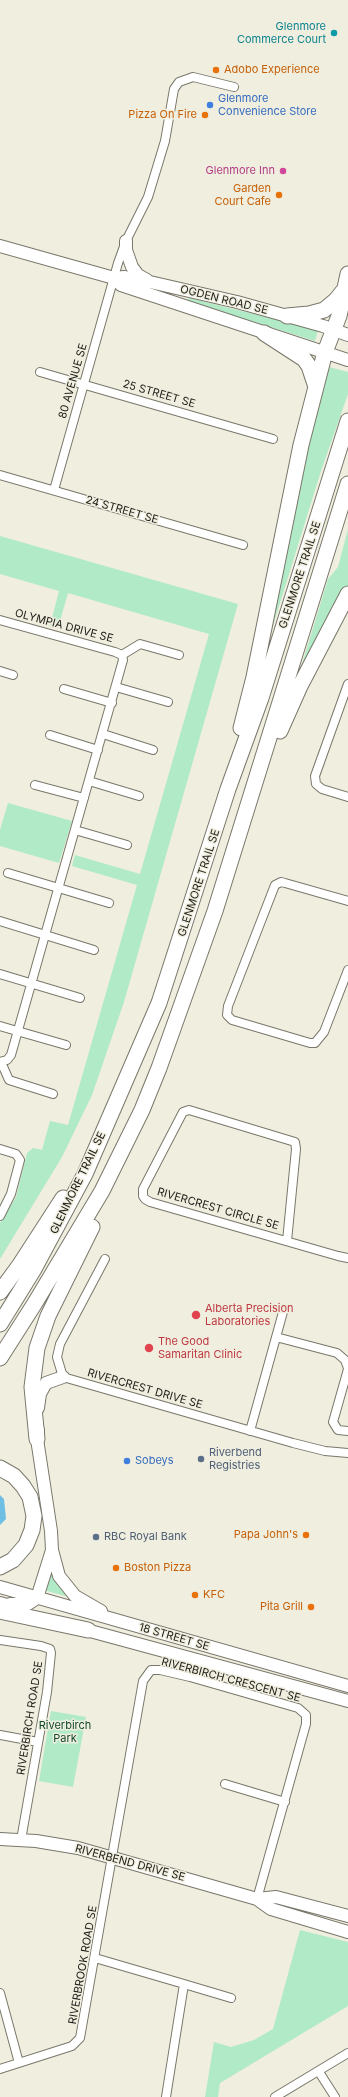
<!DOCTYPE html>
<style>
body{margin:0}
canvas{display:block;background:#f0eedf}
</style>
<canvas width="348" height="2097"></canvas>
<script>
const ctx = document.querySelector('canvas').getContext('2d');
ctx.lineJoin = 'round';
function paint(path, color) {
  ctx.fillStyle = color;
  ctx.fill(path, 'evenodd');
}
function shape(rows) {
  const path = new Path2D();
  for (const r of rows) {
    path.moveTo(r[0], r[1]);
    for (let i = 2; i < r.length; i += 2) path.lineTo(r[i], r[i + 1]);
  }
  return path;
}
function trace(path, color, width, dash) {
  ctx.strokeStyle = color;
  ctx.lineWidth = width;
  ctx.lineCap = dash ? 'butt' : 'round';
  ctx.setLineDash(dash || []);
  ctx.stroke(path);
}
function write(font, color, halo, rows, align = 'center') {
  ctx.font = font + ' Inter,sans-serif';
  ctx.lineWidth = 3;
  ctx.setLineDash([]);
  ctx.textBaseline = 'middle';
  ctx.strokeStyle = halo;
  ctx.fillStyle = color;
  for (const [text, x, y, turn = 0] of rows) {
    ctx.save();
    ctx.translate(x, y);
    ctx.rotate((+turn || 0) * Math.PI / 180);
    ctx.textAlign = isNaN(turn) ? turn : align;
    if (halo) ctx.strokeText(text, 0, 0);
    ctx.fillText(text, 0, 0);
    ctx.restore();
  }
}
paint(shape([
 [189,298,318,330,315,341,210,308,188,300],
 [329,367,348,372,348,394,321,471,266,648,296,489],
 [348,529,348,590,296,684,328,579,338,567],
 [0,536,238,604,124,1002,92,1095,62,1157,0,1259,0,1223,16,1197,27,1153,33,1148,42,1150,50,1121,68,1125,137,885,72,866,75,855,140,874,209,634,68,593,58,628,50,626,59,591,0,574],
 [8,803,72,821,59,863,0,846,0,830],
 [54,1572,68,1593,65,1596,47,1591,46,1589,51,1573],
 [51,1711,86,1717,73,1787,39,1781],
 [300,1930,348,1942,348,2006,220,2083,218,2097,205,2097,214,2042,231,2047,254,2040,273,2029]
]), '#b0eac7');
paint(shape([
 [0,1495,4,1499,6,1519,0,1525]
]), '#6fbee3');
const street = shape([
 [40,372,273,439],
 [0,475,243,545],
 [54,490,118,263,126,241,148,197,165,141,174,89,179,82,193,77,234,87],
 [0,620,115,652,122,655,123,660,11,1055,7,1060,0,1062],
 [122,655,140,644,179,655],
 [0,671,13,675],
 [348,684,315,776,316,784,322,789,348,797],
 [116,687,168,702],
 [64,689,112,703],
 [103,734,153,750],
 [50,735,98,750],
 [89,781,139,796],
 [35,785,84,798],
 [75,830,127,845],
 [8,873,109,903],
 [348,901,285,883,281,882,275,885,228,1006,227,1015,232,1020,310,1043,315,1043,324,1032,348,970],
 [0,921,94,950],
 [0,974,80,998],
 [0,1026,66,1045],
 [1,1062,9,1080,53,1094],
 [0,1149,16,1154,20,1160,11,1194,0,1216],
 [287,1241,296,1149,295,1142,189,1110,183,1112,143,1189,143,1196,145,1199,150,1202,338,1256,348,1258],
 [105,1259,60,1344,57,1357,63,1377,293,1443,325,1451,348,1453],
 [276,1337,337,1353,345,1360,348,1368],
 [348,1369,333,1422,338,1430,348,1431],
 [250,1431,283,1312],
 [0,1640,41,1646,50,1649,51,1653,47,1692,21,1840],
 [0,1735,38,1742],
 [225,1784,285,1802],
 [95,1958,184,1984,166,2097],
 [184,1984,231,1998],
 [0,1993,19,2063],
 [0,2069,72,2046,80,2038,143,1681,151,1670,160,1670,190,1677,298,1708,306,1715,306,1724,257,1899],
 [319,2072,335,2097],
 [275,2097,348,2053]
]);
const secondary = shape([
 [126,241,126,250,132,267,138,275,147,280],
 [0,246,114,278,124,277,150,282,237,302,323,326,348,335],
 [116,280,121,285,348,360],
 [38,1408,40,1394,46,1383,63,1377],
 [38,1430,37,1439,51,1531,52,1550,59,1576,75,1596,101,1611],
 [0,1587,348,1686],
 [0,1603,20,1609],
 [10,1604,28,1604,37,1598,52,1550],
 [79,1628,348,1701],
 [0,1839,36,1841,78,1848,257,1899,276,1897,348,1916],
 [257,1899,271,1909,348,1932]
]);
const highway = shape([
 [287,316,309,314,324,310,336,300,344,290],
 [264,333,304,359,309,366,316,387],
 [241,728,254,677,301,445,325,352,339,316,348,274],
 [280,731,300,686,348,594],
 [0,1292,19,1266,63,1198],
 [0,1324,34,1269,85,1174,159,1003,228,789,261,698,348,421],
 [0,1358,35,1303,102,1191,142,1110,159,1068,215,911,348,484],
 [37,1439,32,1387,37,1348,48,1316,92,1227],
 [0,1468,14,1476,23,1486,30,1497,34,1516,32,1530,26,1545,13,1560,0,1567],
 [0,1611,88,1630]
]);
trace(street, '#79776a', 10);
trace(secondary, '#79776a', 14);
trace(highway, '#79776a', 17);
trace(street, '#fff', 8);
trace(secondary, '#fff', 12);
trace(highway, '#fff', 15);
for (const [x, y, r, color] of [
 [334,33,4,"#0f9aa8"],
 [216,70,4,"#e8710a"],
 [210,105,4,"#3f7fe0"],
 [205,115,4,"#e8710a"],
 [283,171,4,"#d1479c"],
 [279,195,4,"#e8710a"],
 [196,1315,5,"#e0444e"],
 [149,1348,5,"#e0444e"],
 [201,1459,4,"#5c6f8a"],
 [127,1461,4,"#3f7fe0"],
 [306,1535,4,"#e8710a"],
 [96,1537,4,"#5c6f8a"],
 [116,1568,4,"#e8710a"],
 [195,1595,4,"#e8710a"],
 [311,1607,4,"#e8710a"]
]) {
  const dot = new Path2D();
  dot.arc(x, y, r, 0, 2 * Math.PI);
  ctx.fillStyle = color;
  ctx.fill(dot);
  trace(dot, '#f0eedf', 1.5);
}
write('11px', '#0d838f', '#f0eedf', [
 ["Glenmore",326,27],
 ["Commerce Court",326,40]
], 'right');
write('11px', '#c56008', '#f0eedf', [
 ["Adobo Experience",224,70,"left"],
 ["Pizza On Fire",197,115],
 ["Garden",271,189],
 ["Court Cafe",271,202],
 ["Papa John's",298,1535],
 ["Boston Pizza",124,1568,"left"],
 ["KFC",203,1595,"left"],
 ["Pita Grill",303,1607]
], 'right');
write('11px', '#366cbe', '#f0eedf', [
 ["Glenmore",218,99],
 ["Convenience Store",218,112],
 ["Sobeys",135,1461]
], 'left');
write('11px', '#b23c85', '#f0eedf', [
 ["Glenmore Inn",275,171]
], 'right');
write('11px', '#1c1b16', '#f0eedf', [
 ["OGDEN ROAD SE",224,300,14],
 ["80 AVENUE SE",73,381,-74],
 ["25 STREET SE",159,394,16],
 ["24 STREET SE",122,510,16],
 ["GLENMORE TRAIL SE",300,575,-72],
 ["OLYMPIA DRIVE SE",64,626,15],
 ["GLENMORE TRAIL SE",199,883,-72],
 ["GLENMORE TRAIL SE",78,1183,-64],
 ["RIVERCREST CIRCLE SE",218,1209,16],
 ["RIVERCREST DRIVE SE",145,1389,16],
 ["18 STREET SE",174,1637,16],
 ["RIVERBIRCH CRESCENT SE",231,1680,15],
 ["RIVERBIRCH ROAD SE",30,1718,-81],
 ["RIVERBEND DRIVE SE",130,1863,15],
 ["RIVERBROOK ROAD SE",83,1965,-80]
]);
write('11px', '#be3a42', '#f0eedf', [
 ["Alberta Precision",205,1309],
 ["Laboratories",205,1322],
 ["The Good",158,1342],
 ["Samaritan Clinic",158,1355]
], 'left');
write('11px', '#4e5e75', '#f0eedf', [
 ["Riverbend",209,1453],
 ["Registries",209,1466],
 ["RBC Royal Bank",104,1537]
], 'left');
write('11px', '#10482d', '#f0eedf', [
 ["Riverbirch",65,1726],
 ["Park",65,1739]
]);
</script>
